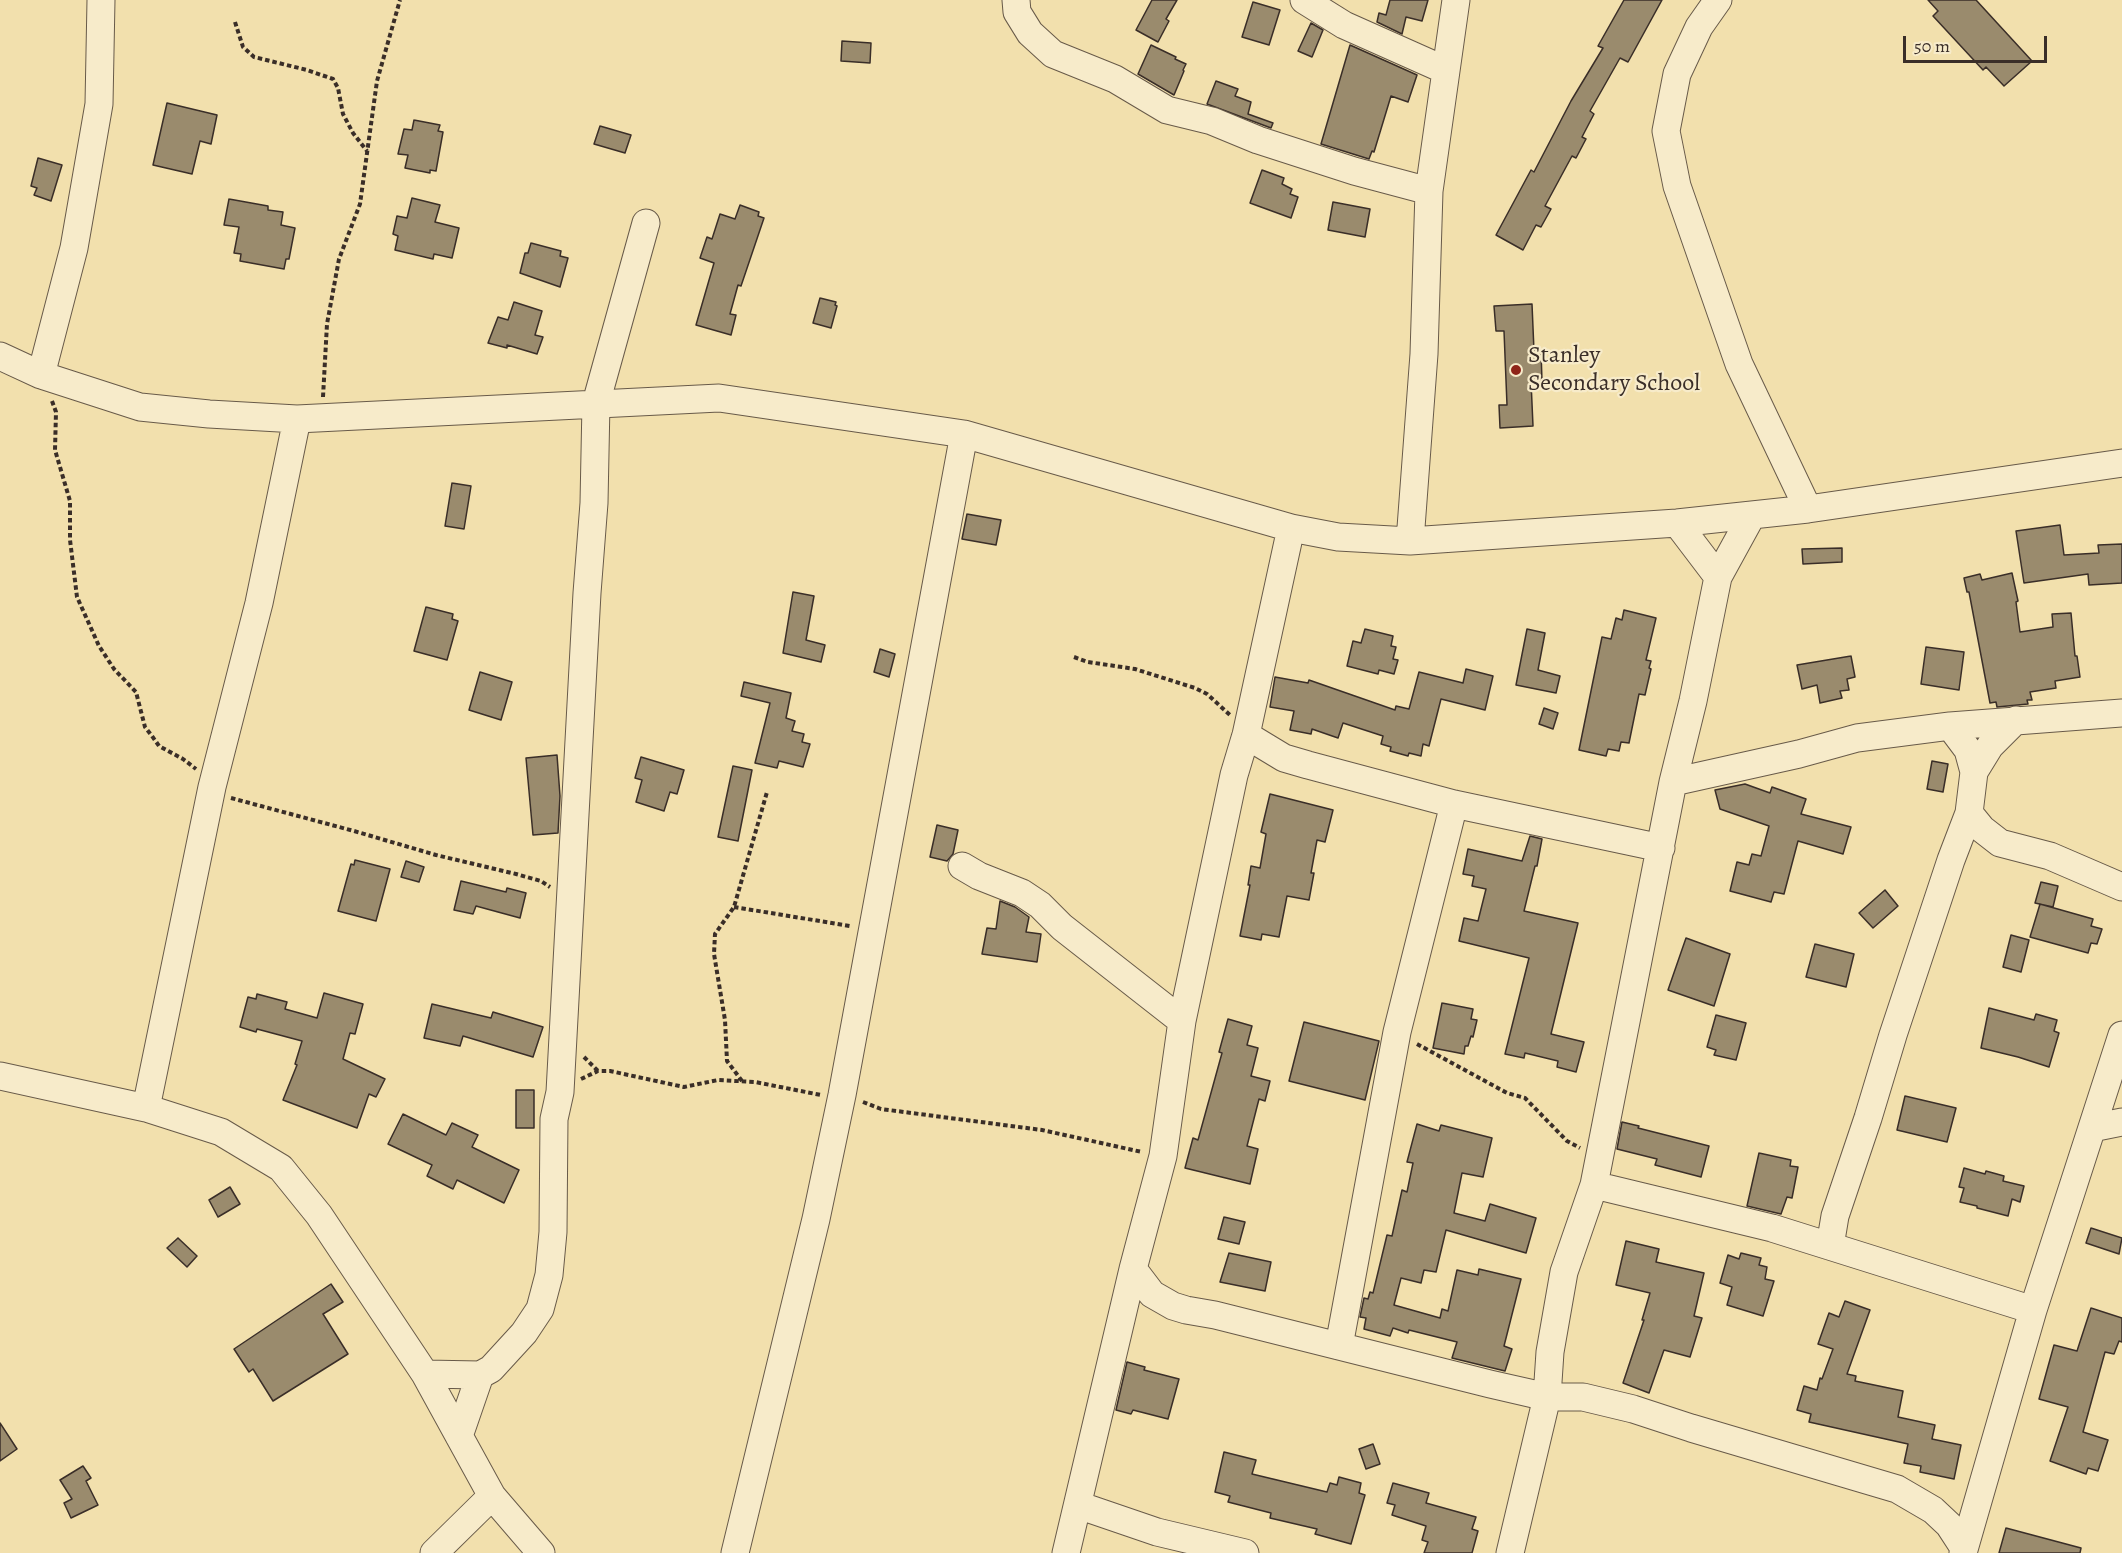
<!DOCTYPE html>
<style>
body{margin:0}
#map{position:relative;width:2122px;height:1553px;overflow:hidden;background:#f2e0ad;font-family:Alegreya,serif}
canvas{display:block}
.scale{position:absolute;left:1903px;top:36px;width:144px;height:27px;box-sizing:border-box;border:3px solid #3a2e28;border-top:0;padding-left:8px;font-size:18px;line-height:21px;white-space:nowrap;color:#3a2e28;-webkit-text-stroke:4px #f7ebca;paint-order:stroke}
</style>
<div id="map">
<canvas width="2122" height="1553"></canvas>
<div class="scale">50 m</div>
</div>
<script>
const ctx = document.querySelector('canvas').getContext('2d');
ctx.lineJoin = 'round';
function paint(path, color) {
  ctx.fillStyle = color;
  ctx.fill(path, 'evenodd');
}
function shape(rows) {
  const path = new Path2D();
  for (const r of rows) {
    path.moveTo(r[0], r[1]);
    for (let i = 2; i < r.length; i += 2) path.lineTo(r[i], r[i + 1]);
  }
  return path;
}
function trace(path, color, width, dash) {
  ctx.strokeStyle = color;
  ctx.lineWidth = width;
  ctx.lineCap = dash ? 'butt' : 'round';
  ctx.setLineDash(dash || []);
  ctx.stroke(path);
}
function write(font, color, halo, rows, align = 'center') {
  ctx.font = font + ' Alegreya,serif';
  ctx.lineWidth = 4.5;
  ctx.setLineDash([]);
  ctx.textBaseline = 'middle';
  ctx.strokeStyle = halo;
  ctx.fillStyle = color;
  for (const [text, x, y, turn = 0] of rows) {
    ctx.save();
    ctx.translate(x, y);
    ctx.rotate((+turn || 0) * Math.PI / 180);
    ctx.textAlign = isNaN(turn) ? turn : align;
    if (halo) ctx.strokeText(text, 0, 0);
    ctx.fillText(text, 0, 0);
    ctx.restore();
  }
}
const building = shape([
 [1152,0,1177,0,1166,19,1169,21,1158,42,1136,30,1152,0],
 [1390,0,1428,0,1422,21,1406,17,1402,34,1377,22,1379,13,1386,15,1390,0],
 [1624,0,1662,0,1628,62,1620,58,1590,111,1594,114,1582,137,1586,139,1576,158,1572,156,1545,206,1551,209,1541,227,1536,225,1523,250,1496,235,1531,170,1534,172,1571,101,1603,48,1598,46,1624,0],
 [1928,0,1976,0,2032,61,2004,86,1986,67,1983,70,1933,16,1938,11,1928,0],
 [1253,2,1280,10,1269,45,1242,37,1253,2],
 [1311,23,1323,30,1312,57,1298,51,1311,23],
 [842,41,871,43,870,63,841,61,842,41],
 [1151,45,1176,57,1175,59,1186,64,1183,70,1184,71,1174,95,1138,74,1151,45],
 [1350,45,1417,75,1408,102,1391,96,1374,152,1372,151,1369,159,1321,144,1350,45],
 [1216,81,1238,89,1235,96,1251,102,1248,114,1273,123,1271,128,1207,104,1216,81],
 [167,103,217,115,211,144,200,141,192,174,153,165,167,103],
 [414,120,440,125,438,131,443,132,436,171,430,170,430,173,405,168,408,155,398,154,404,129,412,130,414,120],
 [600,126,631,135,625,153,594,144,600,126],
 [38,158,62,165,51,201,34,195,37,188,31,186,38,158],
 [1262,170,1284,178,1282,184,1292,189,1290,194,1298,197,1291,218,1250,203,1262,170],
 [412,198,440,205,435,222,459,228,452,258,434,254,433,259,395,250,398,236,393,234,397,216,407,218,412,198],
 [229,199,268,206,268,210,283,212,281,225,295,228,289,259,286,259,284,269,240,261,241,254,234,253,239,227,224,225,229,199],
 [1333,202,1370,209,1365,237,1328,230,1333,202],
 [740,205,759,212,758,216,764,218,741,286,738,285,730,314,736,315,731,335,696,325,714,263,700,258,707,237,712,239,720,214,735,219,740,205],
 [531,243,561,251,560,256,568,258,560,287,520,273,525,253,528,253,531,243],
 [820,298,836,302,835,305,837,306,831,328,813,323,820,298],
 [514,302,542,311,535,335,543,337,537,354,507,345,507,348,488,343,498,317,508,320,514,302],
 [1532,304,1534,351,1541,351,1542,381,1531,381,1533,426,1500,428,1499,405,1507,405,1504,331,1496,331,1494,306,1532,304],
 [452,483,471,486,464,529,445,526,452,483],
 [967,514,1001,520,996,545,962,539,967,514],
 [2060,525,2064,555,2099,553,2098,545,2122,544,2122,583,2089,585,2088,574,2024,583,2016,531,2060,525],
 [1842,548,1842,562,1803,564,1802,549,1842,548],
 [2012,573,2018,601,2016,602,2020,632,2053,627,2052,614,2071,613,2075,656,2077,656,2080,677,2055,681,2056,688,2030,692,2032,700,2027,700,2028,704,1997,707,1996,702,1990,703,1969,592,1967,592,1964,578,1980,574,1982,580,2012,573],
 [793,592,814,596,806,640,825,645,821,662,783,653,793,592],
 [426,607,453,614,452,619,458,621,447,660,414,651,426,607],
 [1624,610,1656,618,1646,660,1651,661,1649,668,1651,669,1645,695,1639,694,1629,743,1621,742,1619,751,1608,749,1606,756,1579,750,1602,637,1611,639,1616,618,1622,620,1624,610],
 [1365,629,1393,636,1391,646,1396,647,1393,659,1398,660,1394,674,1379,670,1378,674,1347,666,1353,641,1361,643,1365,629],
 [1527,629,1545,633,1538,670,1560,676,1556,693,1516,685,1527,629],
 [1926,647,1964,652,1959,690,1921,684,1926,647],
 [880,649,895,654,889,677,874,672,880,649],
 [1851,656,1855,677,1847,679,1849,690,1840,691,1842,698,1820,703,1817,685,1802,689,1797,665,1851,656],
 [1466,669,1493,676,1485,710,1441,699,1429,746,1423,744,1421,756,1409,753,1408,756,1390,751,1391,747,1381,744,1383,736,1343,723,1338,738,1312,729,1311,734,1290,730,1294,711,1270,707,1275,677,1308,683,1309,680,1395,710,1396,706,1409,709,1419,672,1463,683,1466,669],
 [480,672,512,682,501,720,469,710,480,672],
 [744,682,791,693,786,718,795,721,792,731,804,734,802,742,810,744,803,767,779,761,777,768,755,763,770,703,741,696,744,682],
 [1544,708,1558,713,1553,729,1539,724,1544,708],
 [557,755,560,796,558,833,533,835,526,758,557,755],
 [641,757,684,770,677,794,670,792,664,811,636,802,642,780,635,778,641,757],
 [1932,761,1948,764,1943,792,1927,789,1932,761],
 [733,766,752,770,738,841,718,837,733,766],
 [1745,784,1770,793,1772,787,1806,799,1801,814,1851,827,1843,854,1798,841,1784,894,1774,892,1771,902,1730,891,1737,862,1749,865,1752,854,1761,856,1769,826,1720,809,1715,790,1745,784],
 [1270,794,1333,810,1325,842,1317,840,1311,873,1314,873,1309,900,1287,896,1279,937,1262,934,1261,940,1240,936,1250,885,1248,885,1251,866,1260,868,1266,834,1261,832,1270,794],
 [937,825,958,830,953,854,947,861,930,857,937,825],
 [1530,836,1542,839,1537,866,1535,866,1524,911,1578,923,1551,1034,1584,1042,1576,1072,1557,1067,1558,1061,1525,1053,1524,1058,1505,1054,1529,958,1459,941,1464,918,1478,921,1486,889,1472,886,1474,876,1463,874,1468,849,1522,861,1530,836],
 [355,860,390,869,376,921,338,911,351,864,354,865,355,860],
 [406,861,424,867,419,882,401,877,406,861],
 [461,881,506,892,507,888,526,893,520,918,476,906,473,914,454,910,461,881],
 [2041,882,2058,886,2053,907,2035,903,2041,882],
 [1885,890,1898,906,1873,928,1859,913,1885,890],
 [1000,901,1015,907,1029,917,1026,932,1041,934,1037,962,982,954,987,928,996,929,1000,901],
 [2040,904,2093,919,2091,926,2102,929,2097,944,2091,943,2088,953,2030,937,2040,904],
 [2011,935,2029,940,2021,972,2003,967,2011,935],
 [1686,938,1730,954,1714,1006,1668,990,1686,938],
 [1815,944,1854,954,1846,987,1806,977,1815,944],
 [324,993,363,1004,355,1034,350,1033,343,1059,385,1079,376,1097,369,1094,357,1128,283,1100,297,1065,295,1064,302,1041,257,1029,256,1032,240,1027,248,997,256,999,257,994,287,1002,285,1009,317,1018,324,993],
 [1442,1003,1473,1009,1471,1019,1477,1020,1473,1037,1471,1036,1468,1046,1465,1046,1464,1054,1433,1048,1442,1003],
 [432,1004,491,1018,493,1012,543,1027,533,1057,463,1036,460,1046,424,1038,432,1004],
 [1989,1008,2034,1020,2036,1014,2057,1020,2054,1031,2059,1033,2049,1067,2018,1057,1981,1048,1989,1008],
 [1716,1015,1746,1023,1736,1060,1714,1055,1716,1050,1707,1047,1716,1015],
 [1228,1019,1252,1026,1247,1045,1258,1048,1251,1076,1270,1081,1265,1101,1259,1099,1247,1146,1258,1149,1250,1184,1185,1168,1193,1138,1198,1140,1222,1053,1219,1052,1228,1019],
 [1304,1022,1379,1041,1365,1100,1289,1081,1304,1022],
 [516,1090,534,1090,534,1128,516,1128,516,1090],
 [1905,1096,1956,1108,1947,1142,1897,1130,1905,1096],
 [403,1114,446,1135,452,1123,478,1135,472,1147,519,1170,504,1203,457,1180,453,1189,427,1176,432,1165,388,1144,403,1114],
 [1622,1122,1639,1126,1638,1128,1709,1146,1701,1177,1655,1165,1657,1159,1617,1149,1622,1122],
 [1417,1124,1439,1131,1441,1125,1492,1138,1483,1177,1462,1173,1454,1213,1485,1221,1490,1204,1536,1218,1526,1253,1446,1230,1436,1272,1424,1270,1421,1283,1401,1278,1394,1305,1440,1318,1442,1309,1448,1311,1457,1270,1478,1275,1479,1269,1521,1279,1504,1346,1512,1349,1505,1371,1452,1358,1457,1342,1409,1330,1408,1333,1393,1328,1390,1336,1364,1329,1366,1318,1360,1317,1364,1298,1368,1299,1370,1292,1373,1293,1387,1235,1392,1236,1402,1190,1407,1192,1413,1163,1407,1162,1417,1124],
 [1759,1153,1791,1160,1790,1166,1798,1167,1792,1198,1787,1197,1781,1214,1747,1206,1759,1153],
 [1964,1168,1985,1174,1986,1171,2004,1176,2003,1181,2024,1186,2020,1202,2012,1199,2008,1216,1977,1208,1977,1206,1960,1202,1964,1188,1959,1187,1964,1168],
 [230,1187,240,1204,218,1217,209,1200,230,1187],
 [1224,1217,1245,1222,1239,1244,1218,1239,1224,1217],
 [2091,1228,2122,1238,2119,1254,2086,1243,2091,1228],
 [178,1238,197,1256,187,1267,167,1248,178,1238],
 [1626,1241,1659,1249,1656,1262,1704,1273,1694,1316,1702,1318,1690,1357,1664,1350,1649,1393,1623,1383,1644,1320,1642,1320,1650,1293,1616,1285,1626,1241],
 [1229,1253,1271,1262,1265,1291,1220,1282,1229,1253],
 [1741,1253,1761,1258,1759,1265,1767,1267,1765,1279,1774,1281,1763,1316,1727,1305,1732,1287,1720,1283,1728,1255,1739,1259,1741,1253],
 [331,1284,343,1302,323,1314,348,1354,273,1401,253,1369,249,1372,234,1349,331,1284],
 [1845,1301,1870,1310,1847,1374,1856,1376,1855,1381,1903,1391,1898,1417,1935,1425,1932,1439,1961,1445,1954,1479,1920,1472,1921,1466,1904,1463,1908,1444,1809,1422,1811,1414,1797,1410,1804,1386,1817,1390,1820,1378,1822,1379,1833,1349,1818,1344,1829,1313,1839,1317,1845,1301],
 [2091,1308,2122,1318,2122,1342,2119,1341,2114,1354,2105,1352,2083,1432,2108,1440,2098,1471,2088,1468,2086,1474,2050,1461,2068,1407,2039,1399,2054,1345,2077,1351,2091,1308],
 [1127,1362,1145,1367,1144,1370,1179,1379,1168,1419,1133,1410,1131,1414,1116,1410,1127,1362],
 [0,1423,17,1449,0,1461,0,1423],
 [1373,1444,1380,1464,1366,1469,1359,1449,1373,1444],
 [1224,1452,1256,1460,1252,1474,1327,1492,1330,1483,1337,1485,1339,1477,1361,1483,1359,1493,1365,1495,1351,1544,1315,1534,1317,1529,1270,1518,1271,1513,1228,1502,1230,1496,1215,1492,1224,1452],
 [83,1466,91,1478,86,1481,98,1505,71,1518,64,1503,72,1499,60,1480,83,1466],
 [1393,1483,1429,1493,1426,1503,1476,1517,1472,1529,1478,1531,1472,1553,1424,1553,1428,1542,1422,1540,1426,1526,1392,1515,1395,1505,1387,1503,1393,1483],
 [2006,1528,2081,1548,2080,1553,1999,1553,2006,1528]
]);
paint(building, '#9a8b6d');
trace(building, '#3a2e28', 1.5);
const minor = shape([
 [1016,0,1017,12,1030,33,1053,54,1115,79,1167,110,1212,121,1258,140,1354,171,1429,191],
 [1304,0,1344,25,1445,70],
 [1718,0,1699,27,1677,74,1666,131,1677,186,1739,364,1808,509],
 [0,356,41,375,140,407,209,414,297,419,719,398,964,434,1291,528,1338,537,1410,541,1677,523,1808,509,2122,463],
 [41,375,74,248,99,104,101,0],
 [1677,523,1718,577],
 [1410,541,1424,354,1429,191,1456,0],
 [1246,735,1284,758,1308,765,1454,804,1661,848],
 [1974,772,1990,746,2016,720],
 [1673,782,1799,754,1857,738,1950,726,2122,713],
 [1969,813,1982,829,2000,843,2050,856,2122,887],
 [962,866,979,876,1022,893,1040,905,1062,927,1182,1021],
 [0,1076,146,1108,221,1132,281,1168,319,1215,425,1374,492,1496,541,1553],
 [146,1108,212,787,259,603,297,419],
 [2092,1128,2122,1122],
 [1594,1185,1772,1228,2033,1310],
 [1830,1246,1835,1216,1868,1118,1893,1035,1951,860,1969,813,1974,772,1968,750,1950,726],
 [1133,1269,1152,1294,1173,1306,1186,1310,1215,1315,1490,1384,1547,1397,1583,1397,1633,1409,1691,1428,1897,1489,1933,1510,1949,1525,1964,1548],
 [1339,1346,1397,1032,1454,804],
 [425,1374,480,1375,491,1369,524,1333,540,1309,549,1275,553,1232,554,1119,560,1092,587,593,594,503,596,403,646,223],
 [459,1436,480,1375],
 [1078,1505,1157,1532,1245,1553],
 [434,1553,492,1496],
 [735,1553,816,1219,842,1095,964,434],
 [1066,1553,1133,1269,1163,1156,1182,1021,1234,775,1246,735,1291,528],
 [1510,1553,1547,1397,1550,1352,1564,1272,1594,1185,1673,782,1693,701,1718,577,1752,515],
 [1963,1553,2033,1310,2122,1035]
]);
trace(minor, '#685a49', 29);
trace(shape([
 [235,22,243,47,254,57,307,70,333,79,338,88,343,114,353,133,367,151],
 [323,397,327,324,339,259,360,204,377,81,400,0],
 [52,401,56,412,55,450,70,501,70,540,77,597,99,646,114,669,136,692,145,727,152,736,159,746,183,759,196,769],
 [1074,657,1088,662,1135,669,1195,688,1207,694,1230,715],
 [231,798,354,831,436,855,516,874,541,881,550,887],
 [734,907,850,926],
 [1417,1044,1507,1093,1525,1098,1567,1141,1580,1148],
 [584,1057,598,1071],
 [581,1079,598,1071,610,1071,684,1087,718,1080,755,1082,821,1095],
 [742,1081,727,1061,725,1020,714,954,715,934,734,907,767,792],
 [863,1102,881,1109,1042,1130,1142,1152]
]), '#3a2e28', 4, [4.5, 3]);
trace(minor, '#f7ebca', 27);
for (const [x, y, r, color] of [
 [1516,370,6,"#8f2418"]
]) {
  const dot = new Path2D();
  dot.arc(x, y, r, 0, 2 * Math.PI);
  ctx.fillStyle = color;
  ctx.fill(dot);
  trace(dot, '#f7ebca', 2);
}
write('24px', '#3a2e28', '#f7ebca', [
 ["Stanley",1528,356],
 ["Secondary School",1528,384]
], 'left');
</script>
